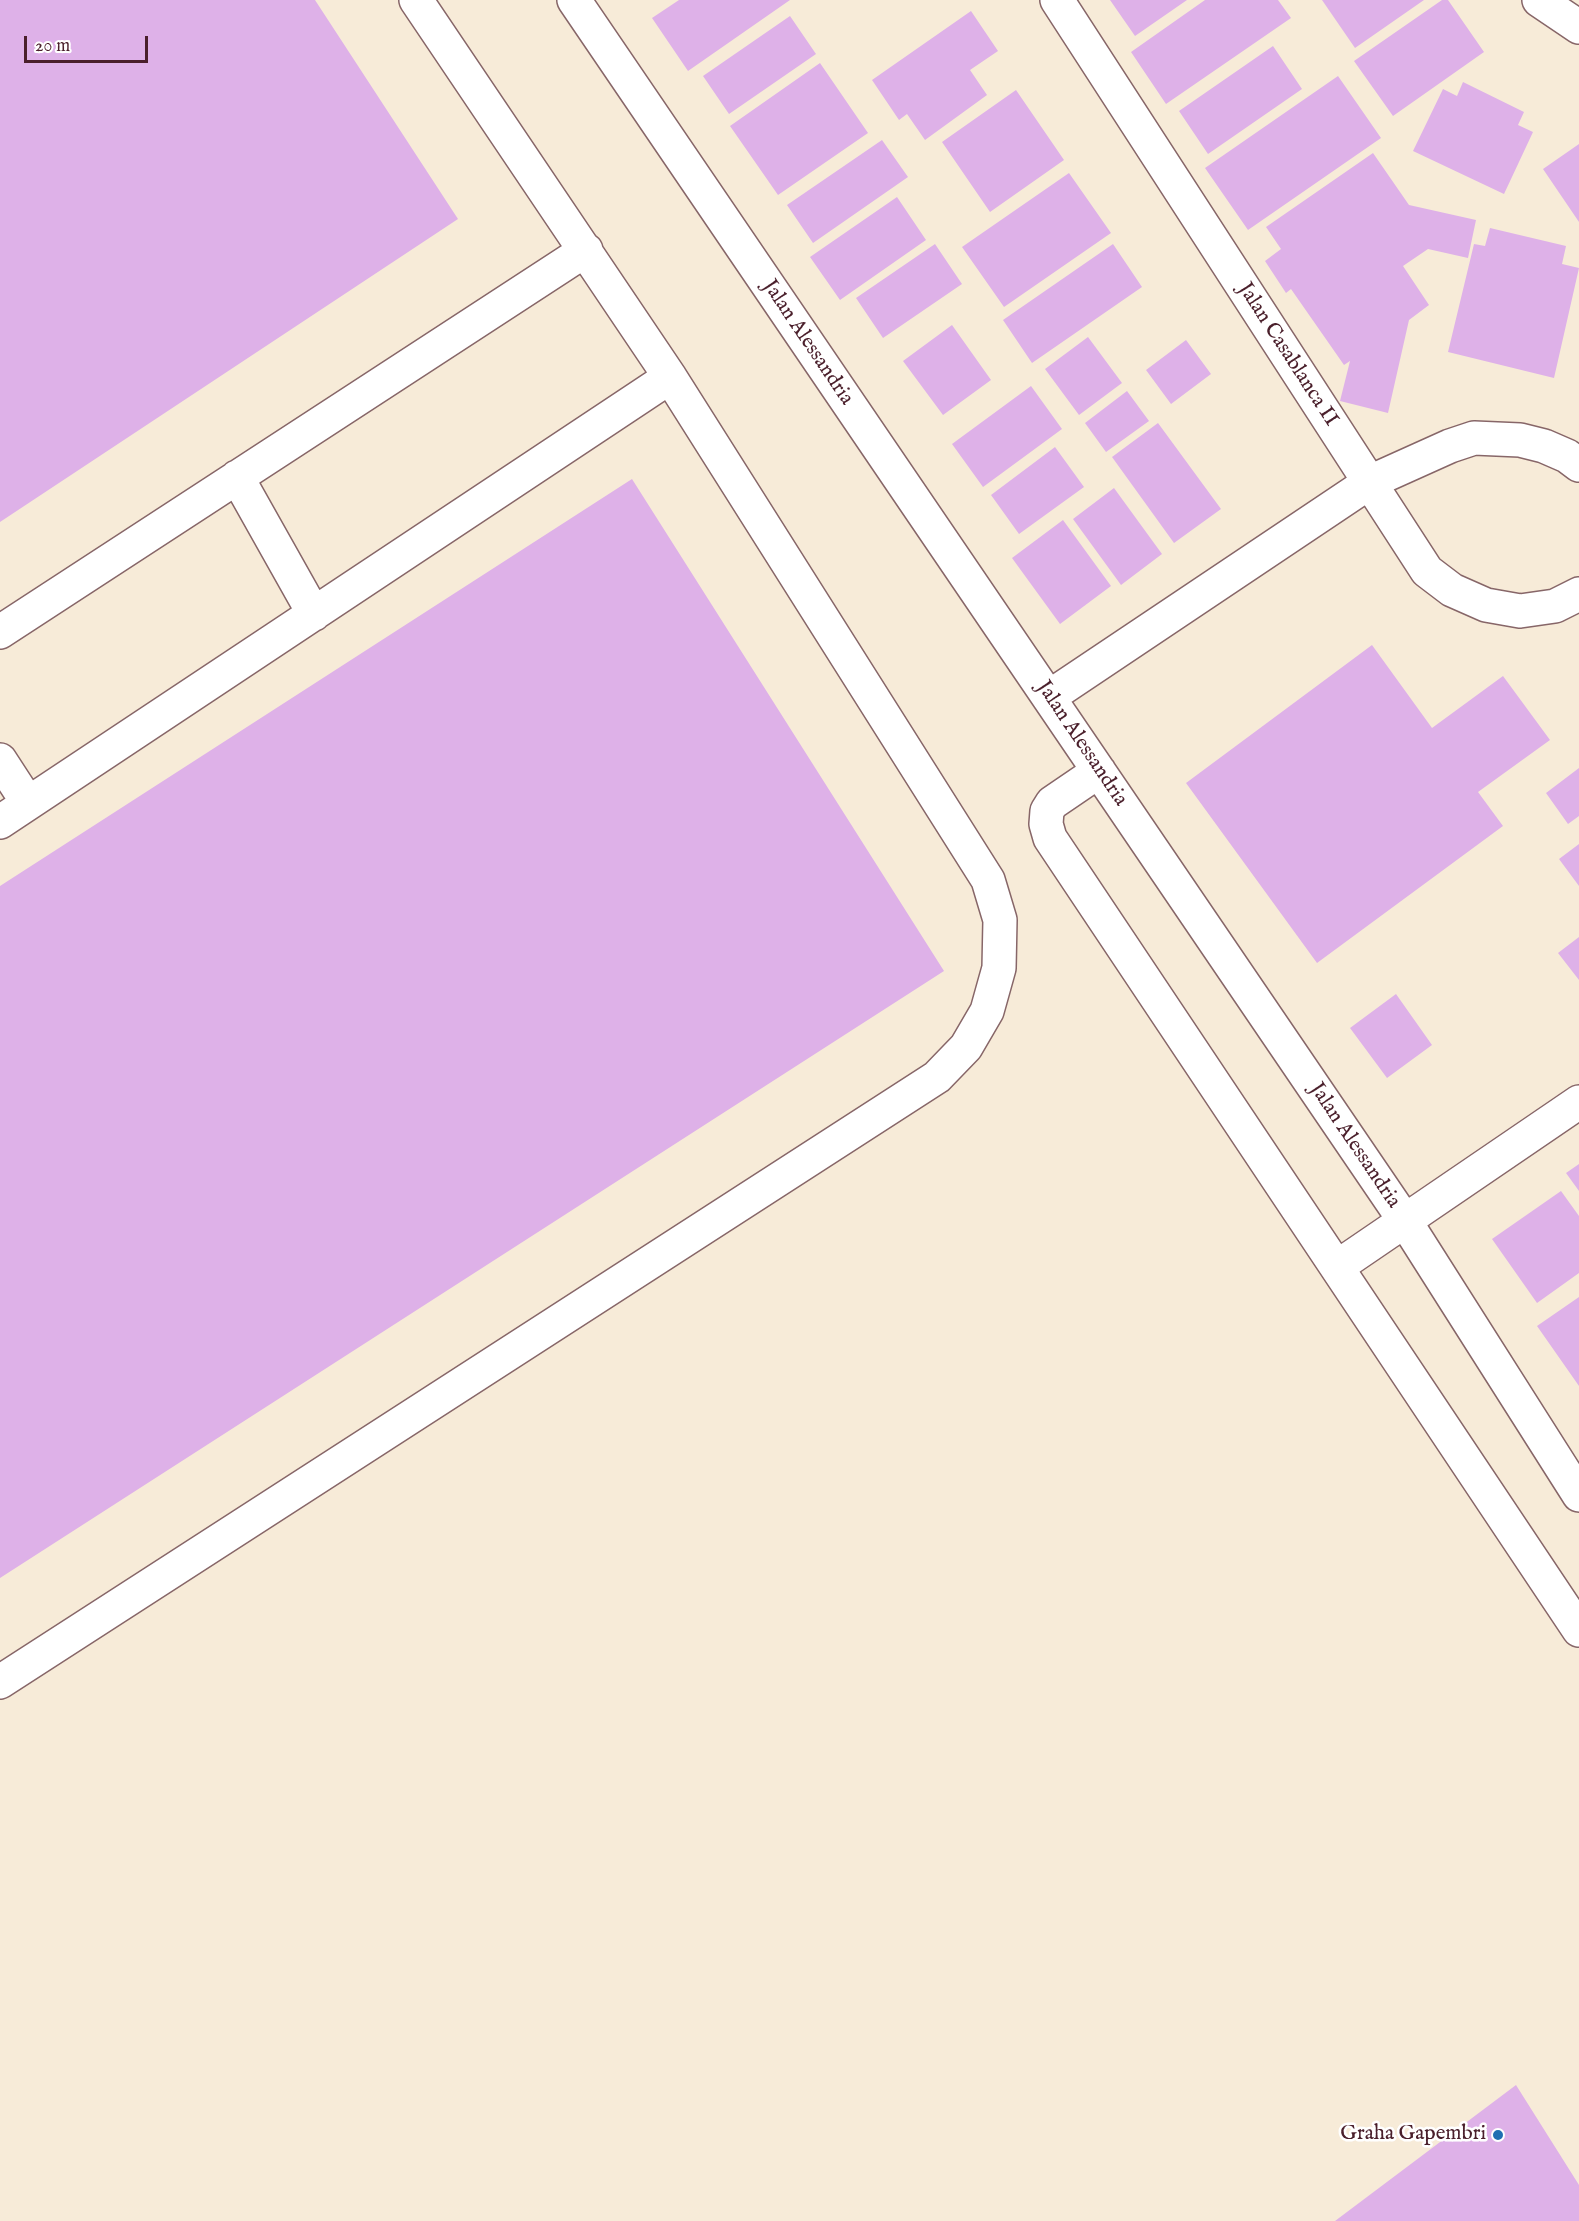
<!DOCTYPE html>
<style>
body{margin:0}
#map{position:relative;width:1579px;height:2221px;overflow:hidden;background:#f7ebd8;font-family:"IM FELL English",serif}
canvas{display:block}
.scale{position:absolute;left:24px;top:36px;width:124px;height:27px;box-sizing:border-box;border:3px solid #4a1f2b;border-top:0;padding-left:8px;font-size:18px;line-height:21px;white-space:nowrap;color:#4a1f2b;-webkit-text-stroke:4px #fff;paint-order:stroke}
</style>
<div id="map">
<canvas width="1579" height="2221"></canvas>
<div class="scale">20 m</div>
</div>
<script>
const ctx = document.querySelector('canvas').getContext('2d');
ctx.lineJoin = 'round';
function paint(path, color) {
  ctx.fillStyle = color;
  ctx.fill(path, 'evenodd');
}
function shape(rows) {
  const path = new Path2D();
  for (const r of rows) {
    path.moveTo(r[0], r[1]);
    for (let i = 2; i < r.length; i += 2) path.lineTo(r[i], r[i + 1]);
  }
  return path;
}
function trace(path, color, width, dash) {
  ctx.strokeStyle = color;
  ctx.lineWidth = width;
  ctx.lineCap = dash ? 'butt' : 'round';
  ctx.setLineDash(dash || []);
  ctx.stroke(path);
}
function write(font, color, halo, rows, align = 'center') {
  ctx.font = font + ' "IM FELL English",serif';
  ctx.lineWidth = 5;
  ctx.setLineDash([]);
  ctx.textBaseline = 'middle';
  ctx.strokeStyle = halo;
  ctx.fillStyle = color;
  for (const [text, x, y, turn = 0] of rows) {
    ctx.save();
    ctx.translate(x, y);
    ctx.rotate((+turn || 0) * Math.PI / 180);
    ctx.textAlign = isNaN(turn) ? turn : align;
    if (halo) ctx.strokeText(text, 0, 0);
    ctx.fillText(text, 0, 0);
    ctx.restore();
  }
}
paint(shape([
 [0,0,315,0,458,219,0,522],
 [679,0,790,0,688,71,652,18],
 [1110,0,1187,0,1135,36],
 [1205,0,1278,0,1291,18,1166,104,1131,52],
 [1322,0,1424,0,1355,48],
 [1442,0,1448,0,1484,52,1393,116,1354,61],
 [971,11,998,51,970,70,987,95,925,140,907,114,899,120,872,80],
 [790,16,816,54,729,114,703,76],
 [1273,46,1302,89,1208,154,1179,111],
 [820,63,868,133,778,195,730,126],
 [1338,76,1381,138,1248,230,1205,168],
 [1463,82,1524,112,1518,125,1533,132,1504,194,1413,151,1443,89,1457,96],
 [1016,90,1064,160,990,212,942,142],
 [882,140,908,177,813,243,787,205],
 [1579,144,1579,222,1543,169],
 [1373,153,1409,205,1476,220,1468,258,1428,249,1403,266,1429,305,1409,320,1388,413,1340,401,1350,361,1344,365,1291,289,1286,293,1265,261,1281,249,1266,227],
 [1069,173,1111,233,1004,307,962,247],
 [897,197,926,240,840,300,810,257],
 [1490,228,1566,246,1562,264,1579,268,1554,378,1448,352,1474,244,1485,246],
 [935,244,962,284,883,338,856,298],
 [1113,244,1142,287,1032,363,1003,320],
 [952,325,991,380,943,415,903,361],
 [1088,337,1122,383,1079,415,1045,369],
 [1186,340,1211,374,1171,404,1146,370],
 [1031,386,1062,429,983,487,952,444],
 [1127,391,1149,421,1106,452,1085,423],
 [1158,423,1221,509,1174,543,1112,457],
 [1055,447,1084,487,1019,534,991,495],
 [632,479,944,971,0,1578,0,886],
 [1114,488,1162,554,1121,585,1073,519],
 [1063,520,1111,586,1060,624,1012,558],
 [1372,645,1432,728,1503,676,1550,740,1478,792,1503,826,1317,963,1186,783],
 [1579,768,1579,816,1568,824,1546,793],
 [1579,844,1579,886,1559,859],
 [1579,937,1579,980,1558,953],
 [1396,994,1432,1045,1387,1078,1350,1028],
 [1579,1164,1579,1191,1566,1173],
 [1561,1191,1579,1216,1579,1273,1537,1303,1492,1239],
 [1579,1297,1579,1386,1537,1326],
 [1516,2085,1579,2185,1579,2221,1335,2221]
]), '#deb1e8');
const minor = shape([
 [574,0,1405,1221,1579,1495],
 [1057,0,1427,571,1452,590,1486,605,1520,611,1555,606,1579,594],
 [1539,0,1579,27],
 [237,477,314,614],
 [0,632,586,250],
 [1049,697,1370,482,1450,446,1474,438,1520,440,1544,446,1567,456,1579,465],
 [0,760,28,803],
 [1099,771,1052,803,1047,811,1046,824,1050,838,1579,1630],
 [0,822,670,377],
 [1337,1267,1579,1102],
 [0,1682,937,1077,966,1047,987,1011,999,968,1000,920,988,880,670,377,416,0]
]);
trace(minor, '#876668', 36);
trace(minor, '#fff', 33);
for (const [x, y, r, color] of [
 [1498,2135,6,"#1f6fb2"]
]) {
  const dot = new Path2D();
  dot.arc(x, y, r, 0, 2 * Math.PI);
  ctx.fillStyle = color;
  ctx.fill(dot);
  trace(dot, '#fff', 2);
}
write('21px', '#4a1f2b', '#fff', [
 ["Jalan Alessandria",807,343,56],
 ["Jalan Casablanca II",1287,355,57],
 ["Jalan Alessandria",1081,744,56],
 ["Jalan Alessandria",1354,1146,56]
]);
write('21px', '#4a1f2b', '#fff', [
 ["Graha Gapembri",1486,2135]
], 'right');
</script>
